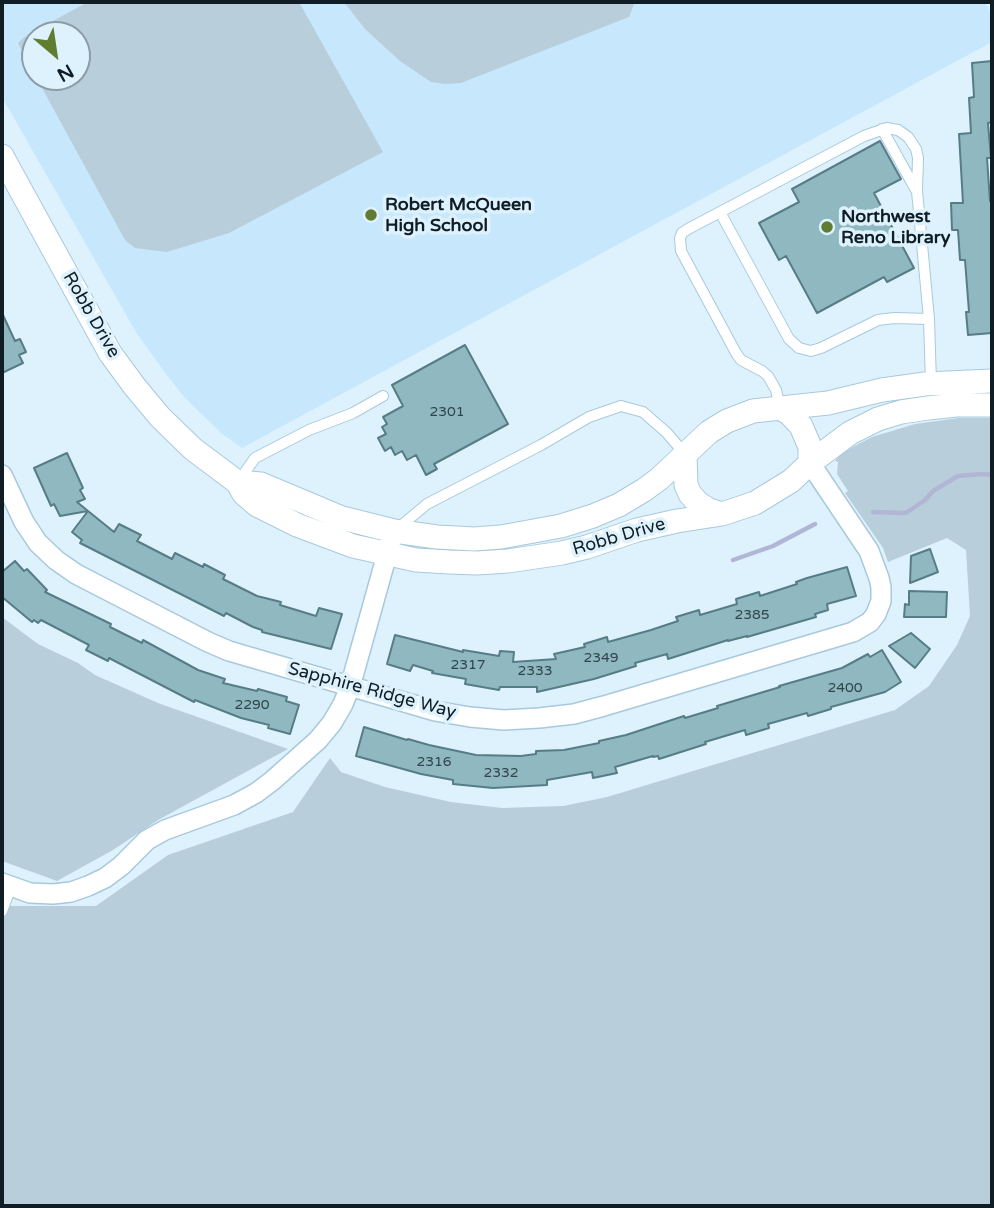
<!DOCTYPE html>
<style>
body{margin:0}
#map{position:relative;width:994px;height:1208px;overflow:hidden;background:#def2fe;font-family:"Varela Round",sans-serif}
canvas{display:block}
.frame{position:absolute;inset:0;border:4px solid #101d24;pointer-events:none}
.north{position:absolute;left:21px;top:21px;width:70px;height:70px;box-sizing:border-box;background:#def2fe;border:2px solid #8c9da7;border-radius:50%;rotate:151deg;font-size:19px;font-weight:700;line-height:28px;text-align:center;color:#101d24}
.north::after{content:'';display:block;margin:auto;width:24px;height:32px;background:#607c30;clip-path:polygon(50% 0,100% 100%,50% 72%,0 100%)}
</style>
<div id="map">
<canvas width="994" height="1208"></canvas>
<div class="frame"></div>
<div class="north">N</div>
</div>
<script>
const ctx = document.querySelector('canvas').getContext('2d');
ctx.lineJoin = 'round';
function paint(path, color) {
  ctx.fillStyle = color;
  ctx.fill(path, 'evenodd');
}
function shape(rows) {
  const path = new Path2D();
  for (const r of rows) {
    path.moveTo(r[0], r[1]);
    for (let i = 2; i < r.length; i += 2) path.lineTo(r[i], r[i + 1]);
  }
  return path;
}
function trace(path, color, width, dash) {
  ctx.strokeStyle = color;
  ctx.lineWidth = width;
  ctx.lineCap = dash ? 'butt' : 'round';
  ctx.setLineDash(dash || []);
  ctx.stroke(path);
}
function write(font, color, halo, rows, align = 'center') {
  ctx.font = font + ' "Varela Round",sans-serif';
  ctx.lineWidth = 7;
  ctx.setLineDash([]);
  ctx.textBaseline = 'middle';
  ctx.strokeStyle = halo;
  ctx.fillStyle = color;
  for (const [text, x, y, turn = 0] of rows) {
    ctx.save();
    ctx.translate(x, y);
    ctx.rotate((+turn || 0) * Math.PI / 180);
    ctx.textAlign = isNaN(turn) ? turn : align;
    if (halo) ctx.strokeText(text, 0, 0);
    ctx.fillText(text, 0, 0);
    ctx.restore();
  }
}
paint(shape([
 [2,2,985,2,992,15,992,42,242,448,221,433,184,397,163,370,137,334,2,97],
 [35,35,77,35,77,77,35,77]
]), '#c7e8fc');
paint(shape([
 [88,2,299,2,383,152,229,233,167,252,135,248,125,240,36,77,77,77,77,35,35,35,35,75,18,43,27,35],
 [344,2,635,2,629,17,461,83,445,84,431,82,400,61,365,29],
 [959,418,992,418,992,1206,2,1206,2,906,96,906,168,855,293,812,330,758,341,772,385,787,451,802,502,808,563,806,607,797,895,710,929,686,957,645,970,616,966,550,947,538,888,562,883,548,845,493,848,491,837,474,838,462,835,461,843,452,872,437,915,424],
 [2,617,38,644,78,663,95,675,158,703,288,749,158,820,113,850,57,881,2,861]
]), '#b8cedb');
trace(shape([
 [873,512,906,513,925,500,933,491,958,476,982,474,992,475],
 [733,560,773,546,815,524]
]), '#b1b6d4', 4.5);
const building = shape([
 [992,61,992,122,988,123,991,158,987,158,990,201,992,201,992,333,968,335,966,312,969,312,965,260,960,260,958,230,952,230,951,203,963,203,959,134,971,133,969,98,974,97,972,63,992,61],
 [880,141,901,179,874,193,914,268,887,282,884,277,817,313,786,256,779,260,759,223,799,202,792,189,880,141],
 [2,313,15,341,20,339,26,352,19,355,23,363,2,373,2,313],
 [465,345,508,424,434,464,437,469,426,475,416,455,407,460,402,451,395,455,391,447,385,451,378,438,386,434,382,427,387,424,383,417,403,406,392,385,465,345],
 [67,453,83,488,80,490,85,499,77,502,88,511,60,516,54,504,51,506,34,468,67,453],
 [88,511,114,532,119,524,141,535,137,541,172,559,175,553,203,567,204,564,225,575,223,579,257,596,281,602,280,605,316,616,319,608,342,614,331,649,262,632,262,630,253,627,226,613,224,616,80,543,82,540,72,532,88,511],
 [930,549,938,572,910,583,911,556,930,549],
 [15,561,24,571,27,569,47,590,45,592,111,624,110,627,142,643,143,640,198,670,225,679,223,683,257,691,258,689,287,697,286,701,299,705,290,734,268,728,269,725,241,718,195,700,194,702,109,658,108,661,86,650,89,645,41,620,38,623,34,620,32,622,2,597,2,572,15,561],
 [847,567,856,596,827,604,828,610,815,614,816,617,747,637,747,636,728,641,728,640,668,659,667,654,635,663,636,666,594,679,537,692,537,687,500,687,499,690,465,684,466,679,432,673,433,671,413,665,410,671,387,664,395,635,463,652,463,650,499,656,500,651,514,652,513,662,556,659,554,654,585,647,584,644,607,637,608,642,651,630,678,621,676,617,699,610,700,615,737,604,736,599,759,592,760,596,797,584,796,582,807,578,847,567],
 [909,591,947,592,946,617,904,617,905,604,909,605,909,591],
 [911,633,930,649,915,668,889,646,911,633],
 [882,650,901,682,885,692,831,707,831,709,808,716,807,713,768,724,769,728,746,735,745,730,705,742,706,744,659,759,658,756,653,757,653,756,615,767,617,773,593,778,592,772,547,780,547,785,493,788,453,784,453,780,421,774,356,756,364,727,407,740,408,739,429,745,476,755,521,756,536,754,536,751,564,750,599,743,599,741,626,735,684,716,685,718,718,708,717,706,780,687,779,686,842,668,868,654,870,657,882,650]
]);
paint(building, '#8fb8c0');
trace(building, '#567d85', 2);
const service = shape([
 [882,129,916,190],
 [720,212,789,339,799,348,811,351,821,348,878,320,894,318,929,319],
 [780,408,776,390,768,376,762,371,741,360,736,353,681,251,680,238,682,233,688,229,864,136,887,128,898,130,908,137,916,149,918,158,917,191,929,319,931,383],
 [238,482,255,458,309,430,353,413,383,396],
 [397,529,427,504,541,445,589,417,621,406,643,412,667,433,684,453],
 [2,911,11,887]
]);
const minor = shape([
 [2,475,24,522,38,543,56,560,76,574,208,642,229,651,435,711,470,717,504,720,539,718,574,714,604,706,853,632,870,622,876,614,881,601,881,587,879,578,869,551,810,463],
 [2,883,30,893,53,894,71,892,88,886,105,878,121,866,147,840,165,830,234,805,256,793,272,781,318,740,332,723,343,704,350,687,391,540]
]);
const tertiary = shape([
 [2,156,110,353,135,387,160,417,193,449,237,482,244,494,257,505,297,525,353,546,416,560,449,562,477,563,508,561,562,553,587,547,637,530,677,521,722,514,755,503,791,481,810,463,850,433,878,419,901,412,928,408,956,405,992,405],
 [780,408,790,414,801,426,810,447,810,463],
 [685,454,686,485,690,494,698,503,709,510,722,514],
 [237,482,261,484,342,518,394,531,437,537,474,539,501,537,561,526,593,516,619,505,644,490,659,479,709,432,727,421,753,411,828,403,882,390,925,384,992,381]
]);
trace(service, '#a8c9dc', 12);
trace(minor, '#a8c9dc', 22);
trace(tertiary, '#a8c9dc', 25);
trace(service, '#fff', 10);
trace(minor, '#fff', 19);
trace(tertiary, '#fff', 23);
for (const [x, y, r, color] of [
 [371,215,7,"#607c30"],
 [827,227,7,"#607c30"]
]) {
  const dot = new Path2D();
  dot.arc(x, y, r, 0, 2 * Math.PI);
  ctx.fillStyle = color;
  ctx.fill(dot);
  trace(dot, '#def2fe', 2.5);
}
write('14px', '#30444b', null, [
 ["2301",447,412],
 ["2385",752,615],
 ["2349",601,658],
 ["2317",468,665],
 ["2333",535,671],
 ["2400",845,688],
 ["2290",252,705],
 ["2316",434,762],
 ["2332",501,773]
]);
write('bold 18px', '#101d24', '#def2fe', [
 ["Robert McQueen",385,205],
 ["High School",385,226],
 ["Northwest",841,217],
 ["Reno Library",841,238]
], 'left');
write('18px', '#101d24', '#def2fe', [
 ["Robb Drive",91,315,60],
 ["Robb Drive",619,537,-16],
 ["Sapphire Ridge Way",372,691,15]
]);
</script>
